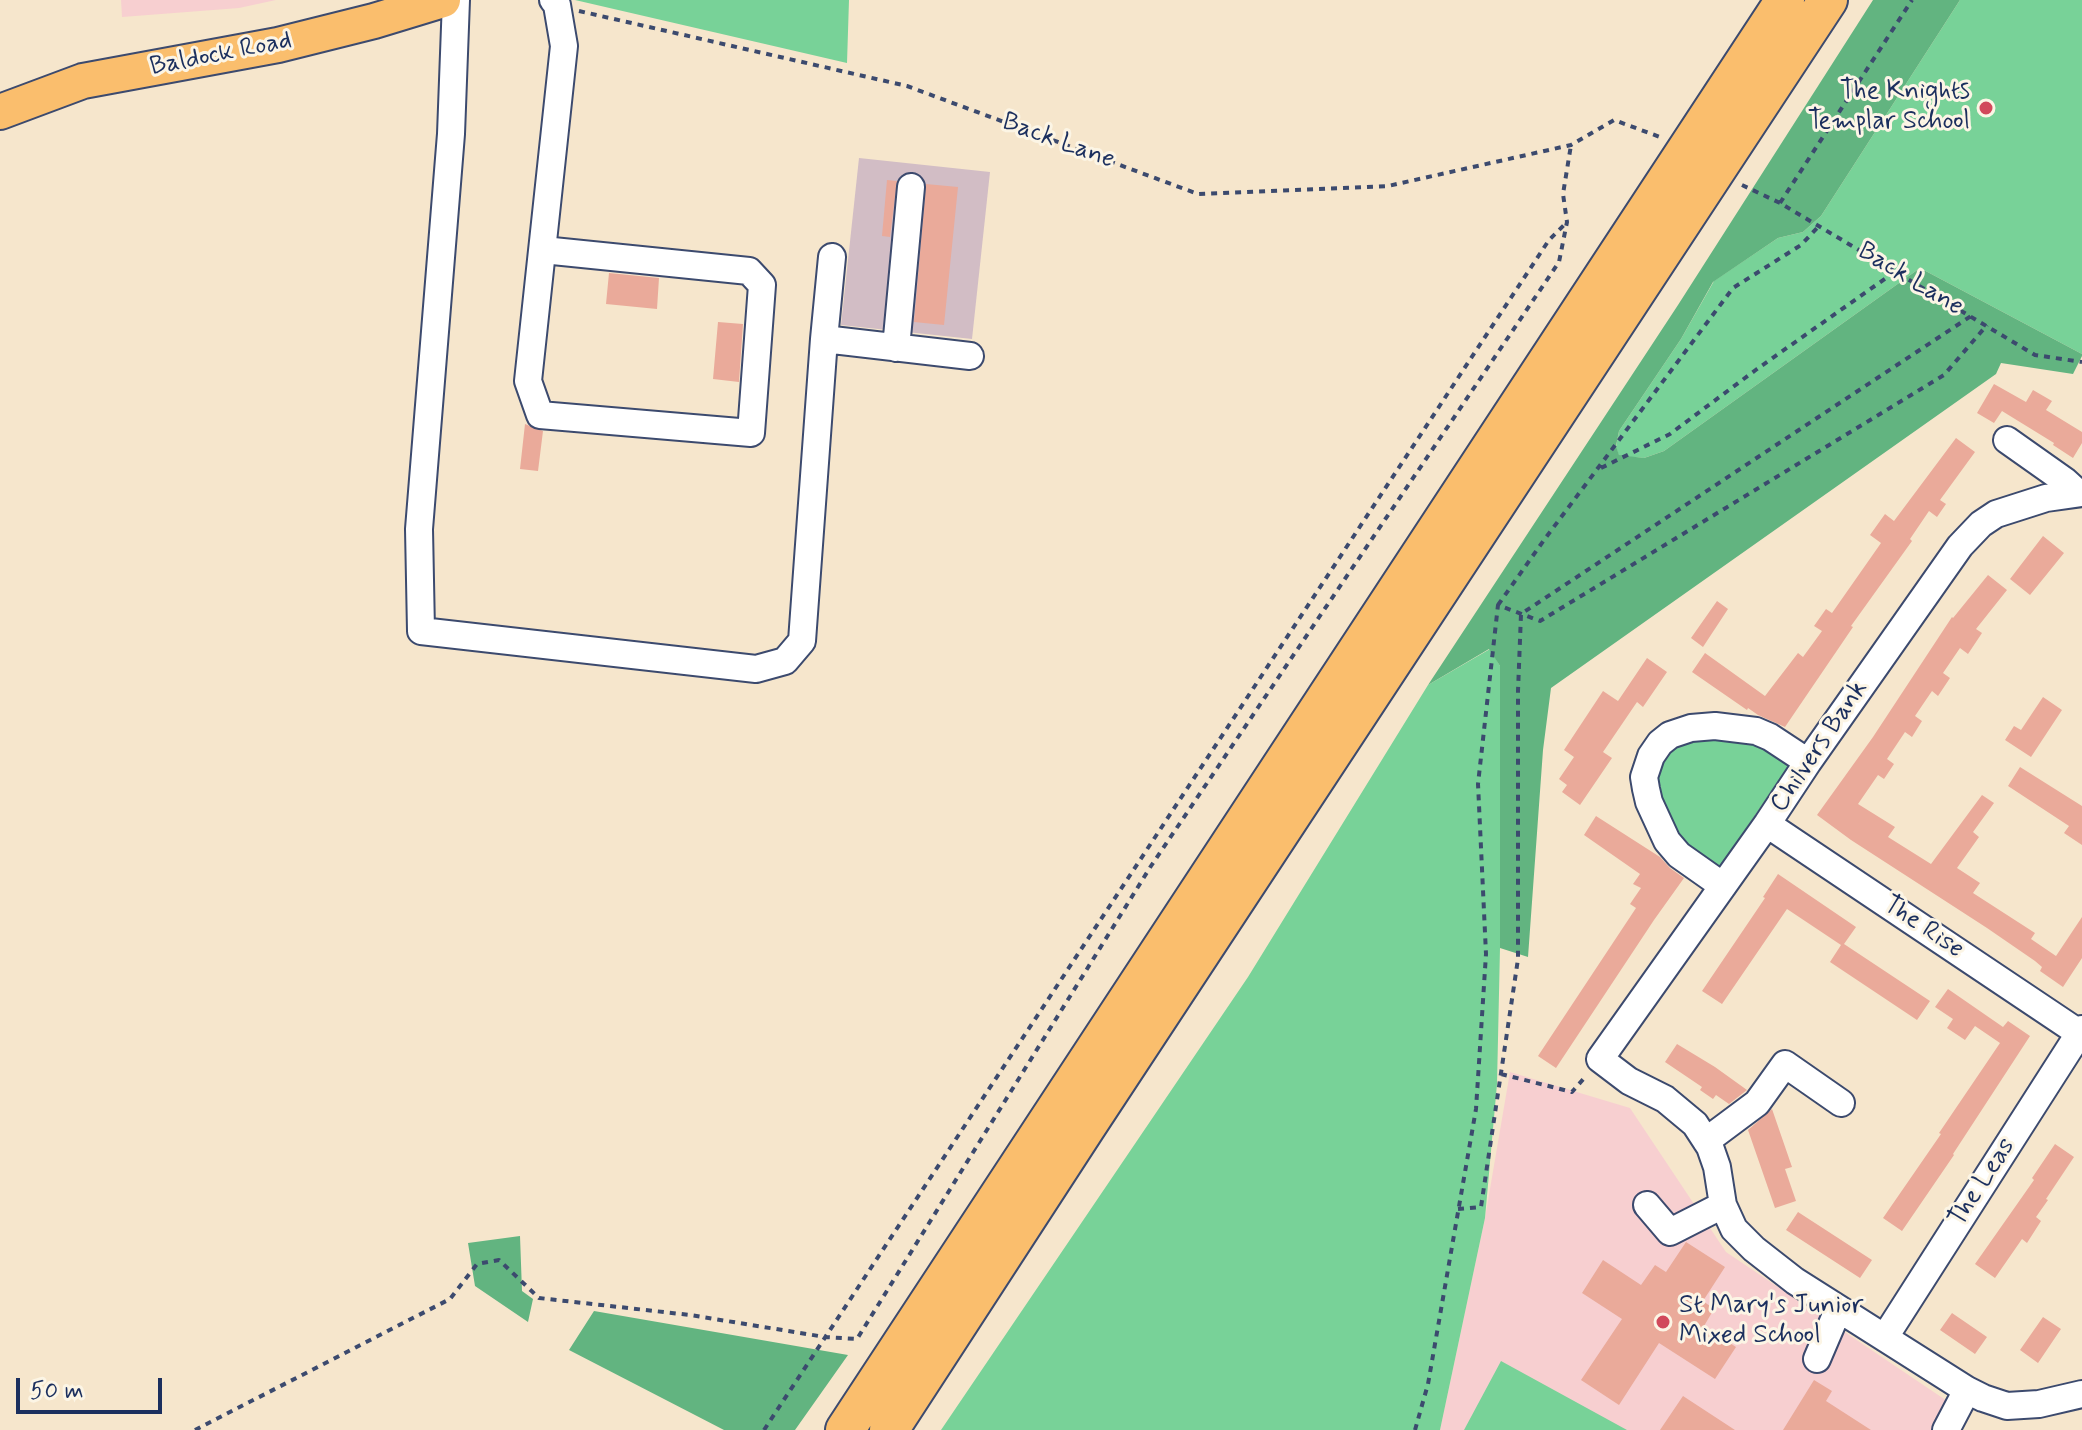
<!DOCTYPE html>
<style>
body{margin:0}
#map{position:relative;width:2082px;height:1430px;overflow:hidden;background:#f6e6cc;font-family:Mynerve,sans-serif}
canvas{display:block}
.scale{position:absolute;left:16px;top:1378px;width:146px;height:36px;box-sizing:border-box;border:4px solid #1b2f5e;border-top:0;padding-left:10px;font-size:24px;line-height:28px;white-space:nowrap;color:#1b2f5e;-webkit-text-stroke:6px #fcf5e5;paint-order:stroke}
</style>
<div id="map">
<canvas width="2082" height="1430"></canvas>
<div class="scale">50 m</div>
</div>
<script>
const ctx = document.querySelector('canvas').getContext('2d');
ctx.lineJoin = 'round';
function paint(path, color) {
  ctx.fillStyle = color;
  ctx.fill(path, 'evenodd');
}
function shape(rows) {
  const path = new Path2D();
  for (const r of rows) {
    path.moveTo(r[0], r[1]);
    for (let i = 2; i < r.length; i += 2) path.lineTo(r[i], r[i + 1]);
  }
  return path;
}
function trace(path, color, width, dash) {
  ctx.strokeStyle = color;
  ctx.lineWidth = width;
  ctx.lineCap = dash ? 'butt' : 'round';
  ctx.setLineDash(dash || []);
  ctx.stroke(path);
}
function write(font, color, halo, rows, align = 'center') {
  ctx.font = font + ' Mynerve,sans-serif';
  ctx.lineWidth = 6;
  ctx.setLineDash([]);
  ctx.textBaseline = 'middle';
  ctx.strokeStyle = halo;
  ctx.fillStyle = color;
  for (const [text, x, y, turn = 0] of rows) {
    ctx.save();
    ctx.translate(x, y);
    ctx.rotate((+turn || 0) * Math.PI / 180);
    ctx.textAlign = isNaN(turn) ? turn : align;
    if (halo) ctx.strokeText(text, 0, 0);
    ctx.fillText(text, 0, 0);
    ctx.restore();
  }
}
paint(shape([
 [121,0,276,0,239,8,122,17],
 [1510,1072,1630,1108,1726,1252,1953,1405,1940,1430,1440,1430,1485,1218]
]), '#f7cfd0');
paint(shape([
 [859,158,990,172,972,339,841,325]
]), '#d2bdc5');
paint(shape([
 [575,0,849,0,847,63],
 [1960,0,2082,0,2082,354,1920,268,1664,451,1644,458,1619,456,1616,447,1619,431,1681,339,1714,281,1778,238,1803,232,1821,216],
 [1490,649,1500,666,1500,948,1497,1084,1485,1218,1440,1430,941,1430,1248,977,1428,685],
 [1749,734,1790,764,1719,868,1683,853,1654,801,1655,763,1672,744],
 [1501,1361,1627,1430,1464,1430]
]), '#78d298');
paint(shape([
 [1873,0,1960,0,1821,216,1803,232,1778,238,1713,282,1681,339,1619,431,1616,446,1619,455,1644,458,1664,451,1920,268,2082,354,2082,356,2073,374,2001,363,1996,374,1551,688,1543,750,1528,957,1500,948,1500,666,1489,649,1428,685,1678,305],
 [520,1236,522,1291,533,1299,528,1322,475,1286,468,1243],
 [594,1311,848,1355,795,1430,724,1430,569,1350]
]), '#62b480');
paint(shape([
 [887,180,897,181,890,237,882,236],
 [926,184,958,187,944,325,914,322],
 [609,273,659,278,657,309,606,304],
 [718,322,743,324,739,382,713,379],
 [1994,384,2026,402,2033,390,2052,401,2046,410,2082,432,2082,443,2073,458,2053,445,2054,443,2002,411,1994,423,1977,413],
 [525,424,543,431,538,471,520,469],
 [1956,438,1975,452,1940,500,1946,504,1937,517,1929,511,1910,539,1912,541,1851,626,1853,627,1785,727,1758,715,1748,708,1747,710,1692,672,1705,653,1765,696,1798,653,1803,657,1822,631,1814,626,1826,609,1832,613,1881,543,1870,535,1885,514,1894,521],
 [2043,536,2064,553,2030,595,2010,579],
 [1988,575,2007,590,1976,629,1982,633,1968,654,1960,648,1943,673,1950,678,1938,696,1932,691,1915,716,1922,721,1912,737,1905,732,1887,759,1894,764,1884,779,1878,775,1858,804,1895,827,1888,837,1931,864,1982,795,1994,803,1973,832,1979,837,1957,868,1980,883,1973,893,2035,933,2031,939,2056,956,2082,917,2082,958,2063,987,2040,971,2042,967,2035,961,1987,928,1851,840,1817,815,1873,737,1952,617,1953,618],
 [1717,601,1728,609,1703,647,1691,638],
 [1647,658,1667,672,1643,707,1637,702,1603,752,1612,758,1580,805,1562,792,1567,785,1559,779,1574,757,1564,750,1603,691,1618,701],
 [2043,697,2062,710,2031,757,2005,740,2014,726,2021,730],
 [2020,767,2082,806,2082,845,2064,833,2069,826,2008,786],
 [1596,816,1660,857,1670,868,1684,878,1654,920,1556,1068,1538,1056,1636,908,1630,904,1641,888,1633,884,1640,874,1584,835],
 [1778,874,1856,927,1844,944,1930,1001,1917,1020,1830,962,1841,945,1787,909,1722,1004,1702,991,1765,898,1763,897],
 [1948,989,2003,1027,2008,1021,2030,1036,1953,1154,1954,1155,1902,1231,1883,1218,1941,1134,1939,1133,2000,1043,1975,1026,1965,1040,1947,1028,1953,1019,1935,1007],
 [1677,1044,1715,1067,1747,1090,1729,1104,1716,1095,1713,1099,1700,1090,1702,1087,1665,1062],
 [1772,1109,1792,1167,1785,1169,1796,1201,1775,1208,1748,1130],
 [2055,1144,2074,1157,2046,1199,2048,1200,2036,1217,2041,1221,2027,1243,2022,1239,1995,1278,1975,1264,2034,1180,2032,1178],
 [1798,1212,1872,1260,1860,1278,1786,1230],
 [1686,1242,1725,1267,1703,1301,1714,1309,1704,1326,1736,1347,1715,1379,1659,1343,1619,1405,1581,1380,1622,1319,1582,1293,1603,1260,1641,1285,1655,1265,1666,1272],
 [1952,1313,1987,1337,1975,1354,1940,1330],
 [2043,1317,2061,1329,2038,1363,2020,1350],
 [1814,1380,1832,1391,1826,1401,1871,1430,1783,1430],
 [1683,1396,1735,1430,1660,1430]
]), '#eaaa9a');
const minor = shape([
 [456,0,451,134,419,529,421,631,756,669,785,661,802,641,824,339,832,257],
 [543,250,749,271,762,285,751,433,540,415,528,381,564,46,557,5,553,0],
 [824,339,970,356],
 [896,348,911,187],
 [2007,440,2065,481,2078,493],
 [2082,493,2046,498,1996,514,1981,524,1960,546,1808,762,1767,824,1600,1059,1629,1081,1665,1099,1695,1124,1710,1147,1717,1167,1723,1205,1734,1229,1754,1249,1795,1281,1967,1390,1983,1398,2007,1406,2039,1404,2082,1394],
 [1767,824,2079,1033],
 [1723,886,1679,855,1667,841,1649,802,1646,789,1644,777,1651,756,1660,743,1670,735,1691,728,1715,726,1756,731,1770,737,1808,762],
 [1706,1141,1757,1103,1785,1064,1841,1103],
 [1647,1205,1670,1232,1723,1205],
 [1885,1337,2082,1029],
 [1817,1359,1838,1310],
 [1946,1430,1967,1390]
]);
const major = shape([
 [0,112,83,81,278,45,374,21,443,0]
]);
const highway = shape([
 [845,1430,1785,0],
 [889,1430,1086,1127,1828,0]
]);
trace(minor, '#3c4a6e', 30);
trace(major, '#3c4a6e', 38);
trace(highway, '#3c4a6e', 42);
trace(shape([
 [579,11,907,86,1198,194,1388,186,1571,145,1614,120,1660,137],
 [1742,185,1780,203,2035,355,2082,362],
 [1780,203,1912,0],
 [1601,468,1670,434,1757,369,1896,271],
 [1498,605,1544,540,1733,288,1801,245,1819,226],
 [1501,1074,1572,1092,1586,1076],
 [1458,1209,1481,1207,1518,959,1518,691,1521,614,1971,316],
 [195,1430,450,1299,477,1264,499,1260,539,1298,690,1315,825,1337,857,1339,1151,866,1559,262,1567,222,1563,194,1571,145],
 [764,1430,1549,240,1565,224],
 [1415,1430,1428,1384,1476,1109,1486,954,1478,784,1498,605,1540,621,1944,375,1987,325]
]), '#3c4a6e', 4, [6, 6]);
trace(minor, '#fff', 26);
trace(major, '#fabe6d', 34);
trace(highway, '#fabe6d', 38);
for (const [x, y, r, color] of [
 [1986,108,8,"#d1495b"],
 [1663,1322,8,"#d1495b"]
]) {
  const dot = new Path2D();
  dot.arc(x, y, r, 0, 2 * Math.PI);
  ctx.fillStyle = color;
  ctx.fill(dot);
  trace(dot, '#fcf5e5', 3);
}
write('26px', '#1b2f5e', '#fcf5e5', [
 ["Baldock Road",221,55,-11],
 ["Back Lane",1058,142,20],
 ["Back Lane",1910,280,31],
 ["Chilvers Bank",1820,747,-56],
 ["The Rise",1923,928,34],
 ["The Leas",1983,1183,-57]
]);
write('26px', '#1b2f5e', '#fcf5e5', [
 ["The Knights",1970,93],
 ["Templar School",1970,123],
 ["St Mary's Junior",1679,1307,"left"],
 ["Mixed School",1679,1337,"left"]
], 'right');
</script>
